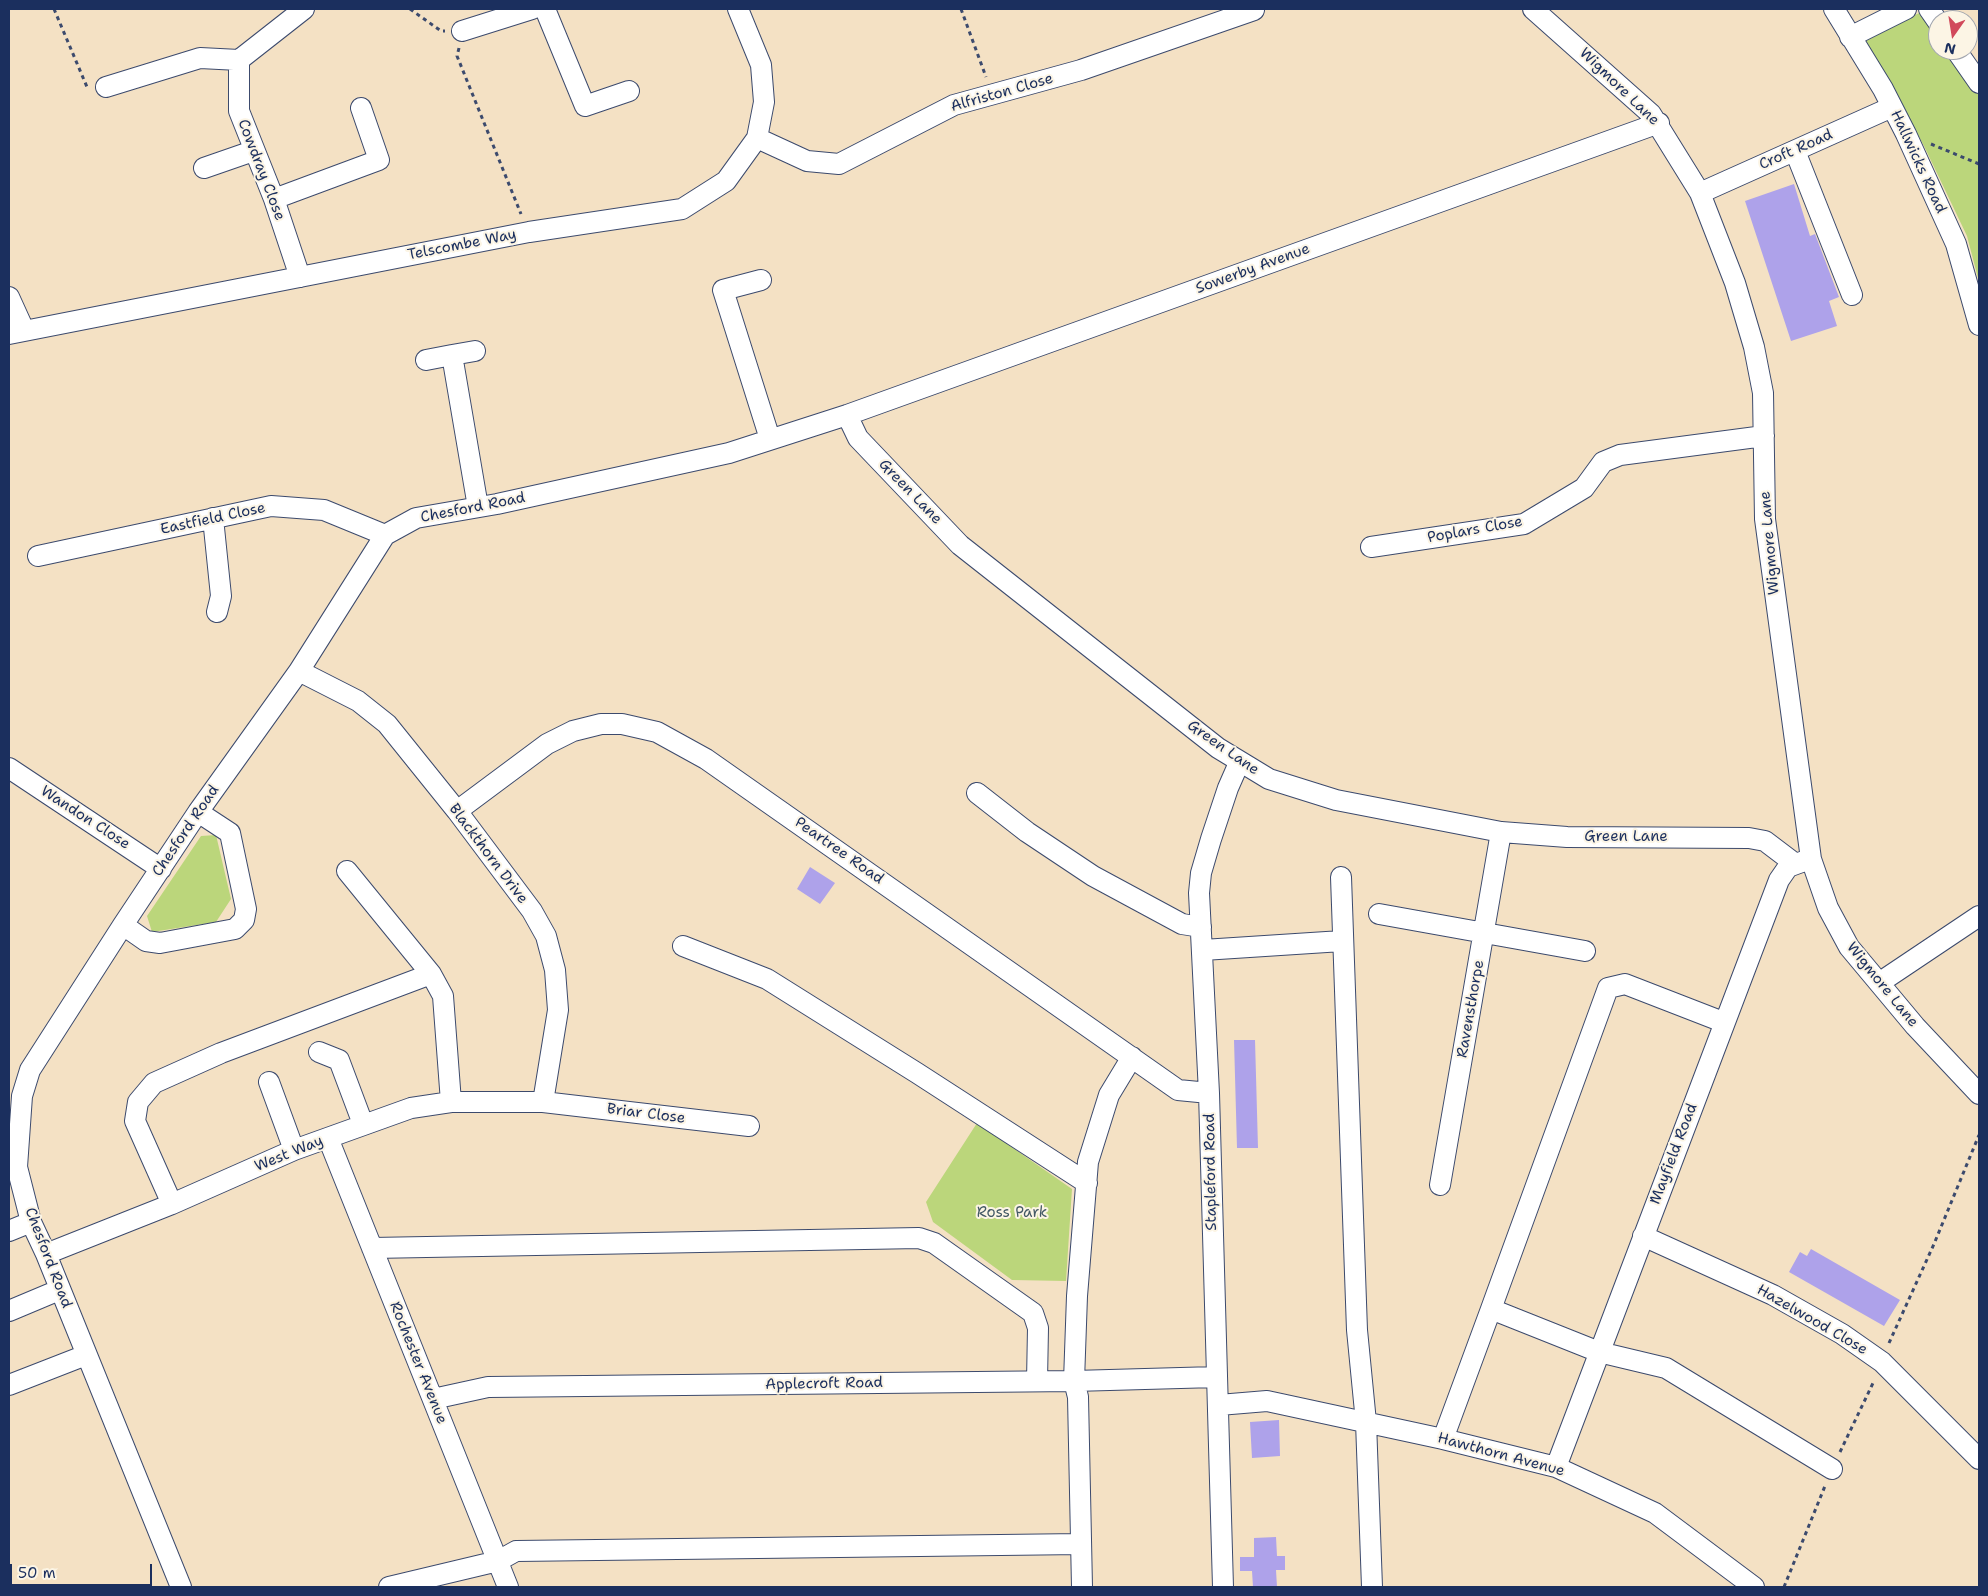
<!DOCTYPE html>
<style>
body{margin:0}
#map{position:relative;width:1988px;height:1596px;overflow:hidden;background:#f4e1c4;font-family:"Shantell Sans",sans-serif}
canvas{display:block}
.frame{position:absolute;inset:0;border:10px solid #1b2f5e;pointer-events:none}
.north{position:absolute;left:1928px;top:10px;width:50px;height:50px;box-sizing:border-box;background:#fcf5e5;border:1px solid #a2a6af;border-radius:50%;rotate:193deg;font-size:14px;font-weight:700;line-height:20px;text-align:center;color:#1b2f5e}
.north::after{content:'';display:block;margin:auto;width:18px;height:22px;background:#d1495b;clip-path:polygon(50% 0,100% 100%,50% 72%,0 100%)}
.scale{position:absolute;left:10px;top:1564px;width:142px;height:22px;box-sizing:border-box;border:2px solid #1b2f5e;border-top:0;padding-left:6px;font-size:15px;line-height:18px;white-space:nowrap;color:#1b2f5e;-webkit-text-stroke:4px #fcf5e5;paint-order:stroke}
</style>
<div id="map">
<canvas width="1988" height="1596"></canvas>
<div class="frame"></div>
<div class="north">N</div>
<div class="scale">50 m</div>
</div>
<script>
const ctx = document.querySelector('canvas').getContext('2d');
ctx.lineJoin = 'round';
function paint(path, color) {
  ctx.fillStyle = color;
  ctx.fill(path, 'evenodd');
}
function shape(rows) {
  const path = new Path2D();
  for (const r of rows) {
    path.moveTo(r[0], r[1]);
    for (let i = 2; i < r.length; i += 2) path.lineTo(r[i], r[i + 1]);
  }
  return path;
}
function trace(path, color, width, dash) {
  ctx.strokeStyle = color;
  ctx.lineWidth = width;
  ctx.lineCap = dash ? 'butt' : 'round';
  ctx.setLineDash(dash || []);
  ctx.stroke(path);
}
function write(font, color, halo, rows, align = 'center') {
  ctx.font = font + ' "Shantell Sans",sans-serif';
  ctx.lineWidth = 4;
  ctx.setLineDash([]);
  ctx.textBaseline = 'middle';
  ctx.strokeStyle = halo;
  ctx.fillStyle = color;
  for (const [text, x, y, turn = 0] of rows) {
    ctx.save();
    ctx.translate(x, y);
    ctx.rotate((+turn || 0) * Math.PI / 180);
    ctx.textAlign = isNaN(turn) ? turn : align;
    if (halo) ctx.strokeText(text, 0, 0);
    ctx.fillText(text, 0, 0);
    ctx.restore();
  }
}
paint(shape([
 [1919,13,1938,39,1938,50,1946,50,1967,80,1979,91,1979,282,1967,236,1924,146,1866,41],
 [216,835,231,899,216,922,152,932,147,916,201,836],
 [977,1123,1072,1189,1066,1281,1012,1280,933,1222,926,1202]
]), '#bbd67b');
paint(shape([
 [1794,184,1810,236,1815,234,1839,297,1829,301,1837,326,1791,341,1745,201],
 [810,867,835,883,820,904,797,889],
 [1234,1040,1255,1040,1258,1148,1237,1148],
 [1811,1249,1900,1300,1884,1326,1789,1272,1800,1252,1807,1256],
 [1279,1420,1280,1456,1252,1458,1250,1422],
 [1276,1537,1277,1556,1285,1556,1285,1570,1276,1570,1277,1587,1253,1587,1252,1571,1240,1571,1240,1557,1254,1557,1254,1538]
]), '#aea2ea');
const minor = shape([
 [545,9,585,106,629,91],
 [1533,9,1651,114,1700,193,1735,283,1754,347,1763,393,1765,519,1811,859,1828,908,1849,947,1915,1026,1979,1094],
 [1834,9,1883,89,1906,134,1956,244,1979,325],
 [1929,9,1938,22],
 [462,31,532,9],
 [1850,37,1906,9],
 [1956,50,1979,83],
 [106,87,200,58,239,60],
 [757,138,807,161,839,164,954,105,1081,70,1254,10],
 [1795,151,1852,295],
 [204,168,253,151],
 [1700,193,1892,107],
 [274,199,379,160,361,108],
 [300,277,274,199,239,111,239,60,304,9],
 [761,280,723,290,770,439],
 [9,297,24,330],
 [9,334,529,232,682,209,726,181,757,138,764,102,761,65,738,9],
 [452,355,475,351],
 [426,360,452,355,478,507],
 [847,415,858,438,960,545,1218,748,1269,779,1336,800,1501,832,1567,837,1749,838,1765,841,1794,863],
 [213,518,221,596,217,612],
 [1371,547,1524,524,1584,488,1603,462,1620,455,1764,436],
 [38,556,271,506,324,510,385,535],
 [299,671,358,701,387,724,457,811,532,911,546,936,555,970,558,1010,543,1102],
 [9,768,161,869],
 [977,793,1027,832,1093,876,1182,924,1201,927],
 [457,811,547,744,573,731,601,724,622,724,657,732,706,759,1178,1090,1209,1093],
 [347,871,431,974,443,996,451,1102],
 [1341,877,1357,1330,1366,1422,1372,1587],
 [1379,914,1585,951],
 [123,925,146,941,160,943,235,929,244,920,246,909,230,833,198,812],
 [683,946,767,979,917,1073,1087,1183],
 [1203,950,1342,941],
 [1879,983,1979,916],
 [1723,1022,1625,984,1608,988,1491,1309,1599,1352,1666,1368,1832,1469],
 [319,1052,339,1060,363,1124],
 [269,1082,294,1150],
 [328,1138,508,1587],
 [1440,1185,1501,832],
 [172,1204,135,1121,138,1102,154,1083,221,1053,431,974],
 [9,1231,31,1222],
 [1643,1236,1773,1295,1842,1334,1882,1362,1979,1459],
 [372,1248,919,1238,934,1243,1033,1313,1038,1328,1037,1381],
 [46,1254,172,1204,294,1150,411,1108,451,1102,543,1102,749,1126],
 [9,1311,59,1290],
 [9,1385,86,1355],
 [433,1399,488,1387,1074,1381,1216,1377],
 [1219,1405,1267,1401,1443,1439,1556,1467,1655,1513,1754,1587],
 [1443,1439,1491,1309],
 [1556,1467,1779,880,1788,867,1807,860],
 [181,1587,46,1254,31,1222,17,1167,22,1096,30,1070,123,925,198,812,299,671,385,535,416,518,497,504,729,453,847,415,1659,123],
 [389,1587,498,1561,516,1551,1081,1544],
 [1082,1587,1078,1397,1074,1381,1077,1296,1088,1162,1109,1095,1132,1057],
 [1223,1587,1209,1093,1199,893,1201,873,1211,839,1228,788,1239,763]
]);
trace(minor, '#3c4a6d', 22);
trace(shape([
 [54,9,87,87],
 [410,9,441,31,445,31],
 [961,9,986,77],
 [459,48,457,56,521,214],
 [1931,144,1979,164],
 [1889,1343,1934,1244,1979,1135],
 [1840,1452,1874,1381],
 [1784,1587,1825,1486]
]), '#3c4a6d', 3, [4, 4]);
trace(minor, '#fff', 20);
write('15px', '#1b2f5e', '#fcf5e5', [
 ["Wigmore Lane",1619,87,44],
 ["Alfriston Close",1002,93,-16],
 ["Croft Road",1796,150,-24],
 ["Hallwicks Road",1918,162,65],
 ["Cowdray Close",261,170,69],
 ["Telscombe Way",462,245,-11],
 ["Sowerby Avenue",1253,269,-20],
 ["Green Lane",910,492,46],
 ["Chesford Road",473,508,-11],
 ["Eastfield Close",213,519,-12],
 ["Poplars Close",1475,530,-10],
 ["Wigmore Lane",1770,543,-95],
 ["Green Lane",1223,748,35],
 ["Wandon Close",85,818,33],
 ["Chesford Road",186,831,-56],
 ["Green Lane",1626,837],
 ["Peartree Road",839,851,35],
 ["Blackthorn Drive",488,854,53],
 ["Wigmore Lane",1882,985,51],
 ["Ravensthorpe",1471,1009,-80],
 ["Briar Close",646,1114,7],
 ["West Way",289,1154,-22],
 ["Mayfield Road",1674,1154,-69],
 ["Stapleford Road",1211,1172,-91],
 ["Chesford Road",48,1258,69],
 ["Hazelwood Close",1812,1320,30],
 ["Rochester Avenue",418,1363,68],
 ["Applecroft Road",824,1384,-1],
 ["Hawthorn Avenue",1501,1455,15]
]);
write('15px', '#435965', '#fcf5e5', [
 ["Ross Park",1012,1213]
]);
</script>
